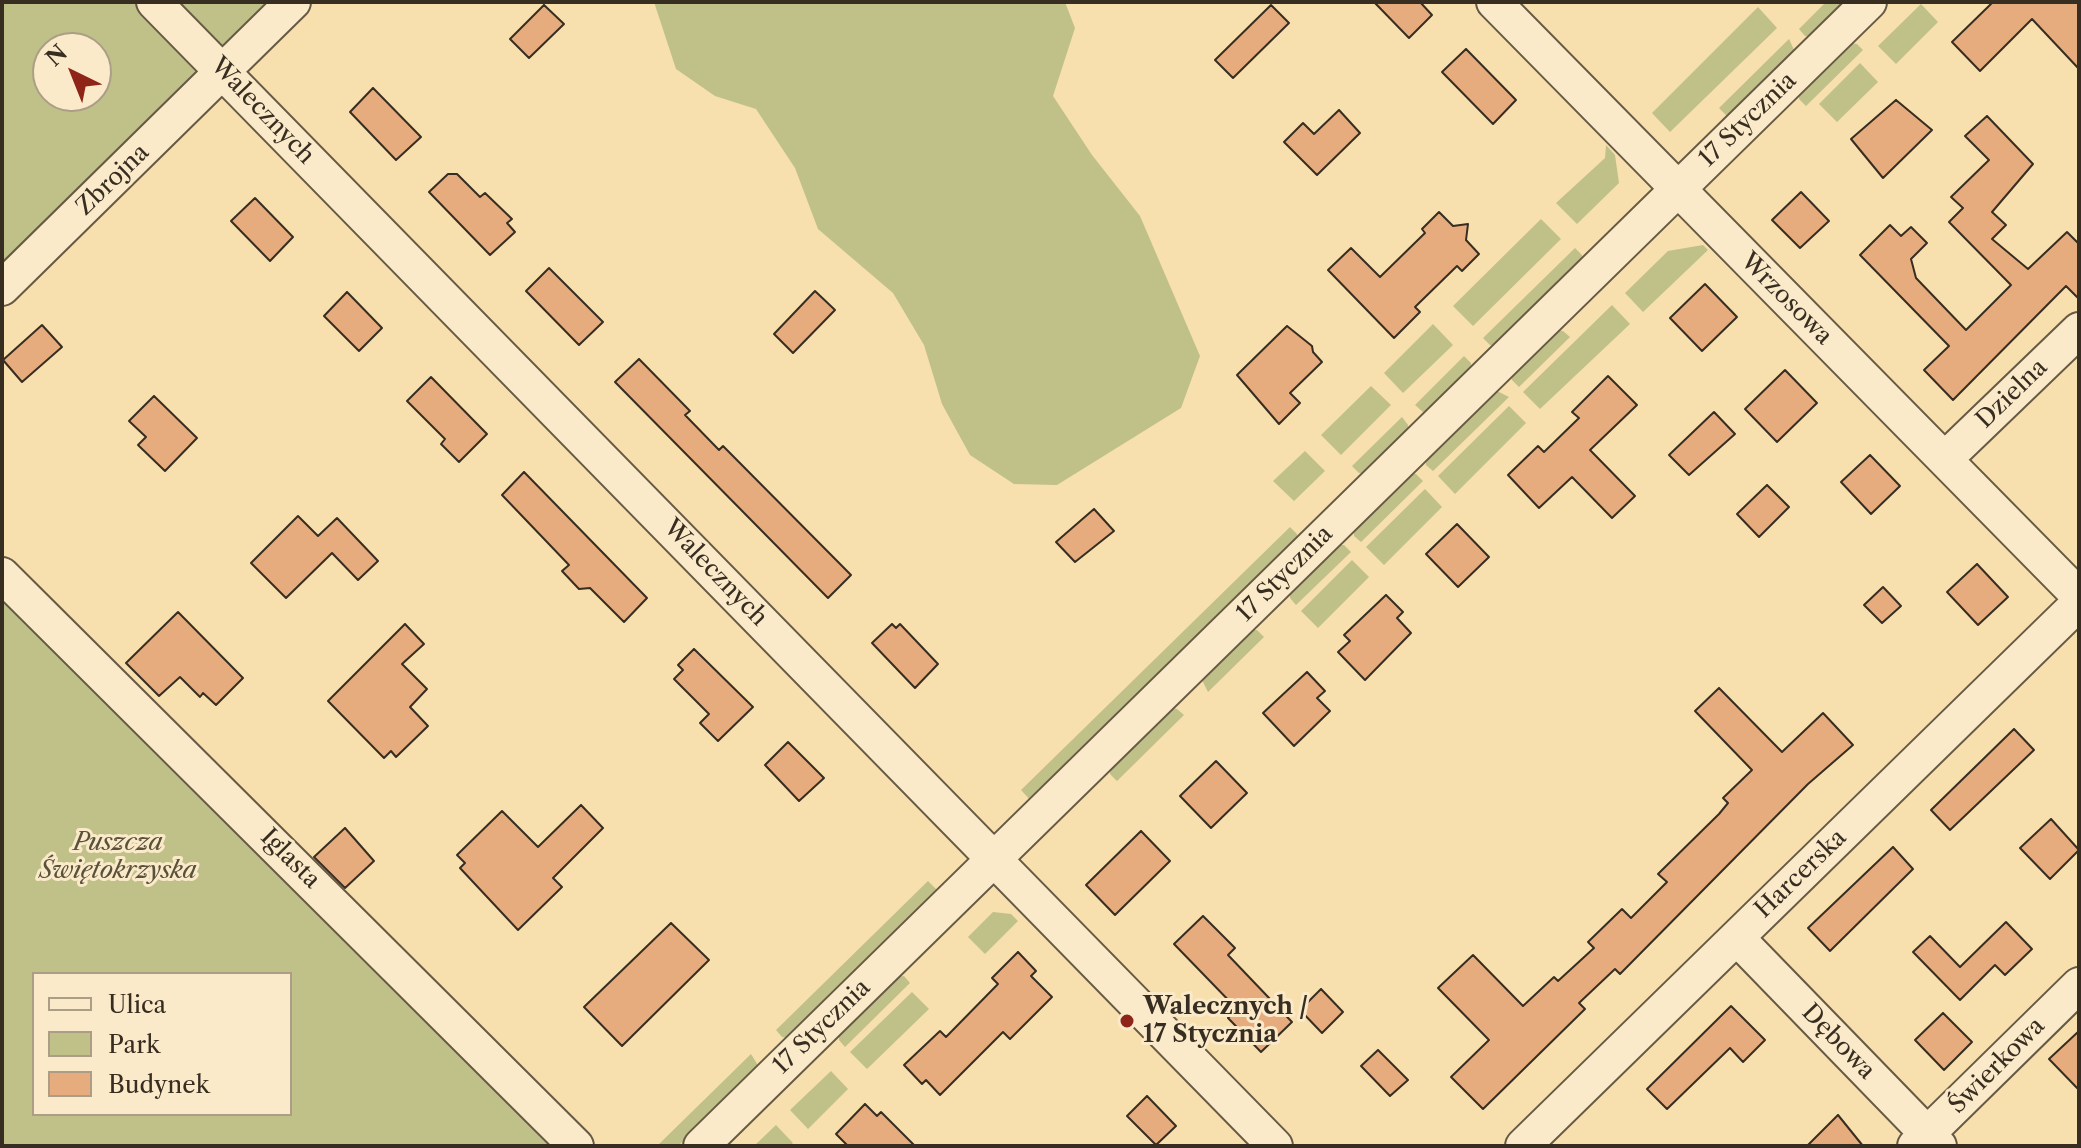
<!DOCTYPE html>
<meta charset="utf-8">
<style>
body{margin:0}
#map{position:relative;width:2081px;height:1148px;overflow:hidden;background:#f7dfae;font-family:"Libre Caslon Text",serif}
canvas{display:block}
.frame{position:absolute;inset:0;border:4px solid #372d21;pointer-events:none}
.legend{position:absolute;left:32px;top:972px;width:260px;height:144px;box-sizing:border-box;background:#faeaca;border:2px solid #ac9e86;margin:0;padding:10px 14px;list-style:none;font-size:24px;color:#372d21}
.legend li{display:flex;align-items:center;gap:16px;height:40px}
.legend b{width:40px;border:2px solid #ac9e86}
.north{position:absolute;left:32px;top:32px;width:80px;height:80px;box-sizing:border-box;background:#faeaca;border:2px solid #ac9e86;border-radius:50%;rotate:317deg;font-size:22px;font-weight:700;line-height:32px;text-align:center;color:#372d21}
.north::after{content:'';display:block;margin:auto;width:28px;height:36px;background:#8f2418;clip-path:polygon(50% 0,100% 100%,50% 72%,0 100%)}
</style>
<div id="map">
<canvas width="2081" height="1148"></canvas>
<div class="frame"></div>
<ul class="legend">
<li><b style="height:10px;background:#faeaca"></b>Ulica</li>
<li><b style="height:22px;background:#bfc188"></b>Park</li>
<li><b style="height:22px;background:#e6ac7d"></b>Budynek</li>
</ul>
<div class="north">N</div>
</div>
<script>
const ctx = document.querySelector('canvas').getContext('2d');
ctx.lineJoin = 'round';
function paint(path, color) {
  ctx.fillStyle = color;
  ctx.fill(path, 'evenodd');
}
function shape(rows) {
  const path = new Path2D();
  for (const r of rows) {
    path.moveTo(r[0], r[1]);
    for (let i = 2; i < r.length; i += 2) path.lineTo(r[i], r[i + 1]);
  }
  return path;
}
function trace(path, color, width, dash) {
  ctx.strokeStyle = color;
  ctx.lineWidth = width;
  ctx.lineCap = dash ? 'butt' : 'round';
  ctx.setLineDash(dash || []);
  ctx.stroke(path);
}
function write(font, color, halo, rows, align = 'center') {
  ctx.font = font + ' "Libre Caslon Text",serif';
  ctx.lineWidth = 6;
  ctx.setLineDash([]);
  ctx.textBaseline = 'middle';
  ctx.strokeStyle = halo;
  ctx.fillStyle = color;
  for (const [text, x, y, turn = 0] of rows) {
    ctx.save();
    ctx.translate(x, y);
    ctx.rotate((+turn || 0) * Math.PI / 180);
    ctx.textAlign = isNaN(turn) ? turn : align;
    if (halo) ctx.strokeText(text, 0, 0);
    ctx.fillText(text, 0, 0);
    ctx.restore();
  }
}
paint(shape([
 [2,2,290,2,2,285],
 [48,48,96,48,96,96,48,96],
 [654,2,1065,2,1075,28,1053,96,1092,155,1140,216,1200,356,1181,408,1057,485,1014,484,970,455,942,404,924,345,893,293,818,229,795,168,756,109,715,96,676,69],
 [1826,2,1847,2,1812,36,1805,36,1799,29],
 [1921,4,1938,22,1896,64,1878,46],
 [1758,7,1777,28,1670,132,1652,113],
 [1789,39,1795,52,1729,118,1719,108],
 [1850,43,1857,44,1863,50,1806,106,1799,99,1799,93],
 [1860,63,1878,82,1837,122,1819,104],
 [1606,145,1615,155,1619,183,1577,224,1556,203,1605,158],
 [1541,219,1561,239,1473,326,1453,306],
 [1703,245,1708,250,1643,312,1625,293,1668,251],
 [1575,248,1582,255,1582,262,1497,345,1490,345,1483,338],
 [1612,305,1630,324,1540,409,1523,392],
 [1433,324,1453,345,1403,393,1384,373],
 [1556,330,1563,331,1570,337,1519,387,1512,380,1512,373],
 [1464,356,1471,363,1471,370,1428,411,1423,412,1415,405],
 [1371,386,1391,405,1341,455,1321,435],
 [1495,390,1509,397,1433,471,1426,465,1426,457],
 [1509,406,1526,423,1455,494,1438,476],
 [1402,417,1408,425,1408,431,1366,473,1359,473,1352,466],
 [1305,451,1325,471,1294,501,1273,481],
 [1409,474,1416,474,1423,481,1361,542,1354,536,1354,528],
 [1425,489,1442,507,1384,565,1366,547],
 [1290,527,1297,534,1297,541,1031,801,1021,790],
 [1337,545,1344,545,1351,552,1296,605,1290,598,1290,591],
 [1352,560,1369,577,1318,628,1301,611],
 [2,579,559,1146,2,1146],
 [34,974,290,974,290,1114,34,1114],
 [1250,630,1257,630,1264,637,1208,692,1201,678],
 [1170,708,1177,709,1184,715,1117,781,1110,774,1110,767],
 [928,881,938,891,789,1038,782,1037,776,1030],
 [993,912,1011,914,1018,921,985,954,968,937],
 [904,976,910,983,845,1047,839,1040,839,1034,896,977],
 [912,992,929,1009,867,1069,850,1052],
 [751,1054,759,1067,678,1146,657,1146],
 [831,1071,848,1089,808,1129,790,1110],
 [776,1125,793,1143,789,1146,754,1146]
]), '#bfc188');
const building = shape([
 [1374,2,1420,2,1432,15,1409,38,1374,2],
 [1993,2,2079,2,2079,69,2032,19,1980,71,1952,42,1993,2],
 [544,5,564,24,529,58,510,39,544,5],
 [1271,5,1289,23,1233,78,1215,60,1271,5],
 [1466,49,1516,100,1493,124,1442,72,1466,49],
 [373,88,421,137,396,160,350,112,373,88],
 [1896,100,1932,130,1883,178,1851,139,1896,100],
 [1339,110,1360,133,1317,175,1284,142,1303,123,1314,134,1339,110],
 [1987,116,2033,164,1992,212,2006,225,1992,239,2028,269,2067,232,2079,244,2079,299,2066,286,1953,400,1924,370,1949,346,1860,255,1890,225,1901,236,1911,227,1927,243,1911,259,1916,278,1966,330,2011,285,1949,222,1963,208,1951,197,1989,160,1965,136,1987,116],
 [448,174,457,174,480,197,485,193,512,219,507,223,515,232,490,255,429,192,448,174],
 [1801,192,1829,221,1800,248,1772,220,1801,192],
 [255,198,293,237,270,261,231,221,255,198],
 [1439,212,1453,226,1468,224,1466,240,1479,254,1462,271,1457,266,1415,307,1420,312,1394,338,1328,270,1351,248,1380,277,1425,233,1422,229,1439,212],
 [549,268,603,322,579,345,526,291,549,268],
 [1705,284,1737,317,1702,351,1670,318,1705,284],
 [815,291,835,310,793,353,774,334,815,291],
 [347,292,382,328,359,351,324,316,347,292],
 [42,325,62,347,22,382,3,360,42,325],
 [1287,326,1312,346,1313,352,1322,362,1290,393,1300,403,1279,424,1237,375,1287,326],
 [639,359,690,411,685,415,719,450,723,446,851,575,828,598,615,382,639,359],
 [1785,370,1817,403,1777,442,1745,409,1785,370],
 [1608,376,1637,405,1590,450,1635,496,1612,518,1572,477,1539,508,1508,475,1538,446,1544,452,1579,418,1572,412,1608,376],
 [431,377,487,434,459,462,441,444,445,439,407,401,431,377],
 [154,396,197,438,165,471,138,445,146,437,129,421,154,396],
 [1714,412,1735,434,1689,475,1669,455,1714,412],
 [1870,455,1900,486,1871,514,1841,482,1870,455],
 [524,472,647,598,624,622,590,588,579,589,562,571,569,565,502,495,524,472],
 [1767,485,1789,507,1759,537,1737,514,1767,485],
 [1094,509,1114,531,1075,562,1056,542,1094,509],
 [298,516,318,536,337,518,378,561,358,580,332,553,286,598,251,563,298,516],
 [1457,524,1489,557,1458,587,1426,554,1457,524],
 [1977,564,2008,597,1978,625,1947,592,1977,564],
 [1883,587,1901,606,1882,623,1864,605,1883,587],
 [1386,595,1403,612,1397,618,1411,633,1365,680,1338,652,1350,641,1344,635,1386,595],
 [178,612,243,678,216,705,203,693,200,697,180,677,159,696,126,663,178,612],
 [405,624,424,644,402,664,427,689,410,707,428,726,396,757,391,751,384,758,328,701,405,624],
 [892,624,896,628,900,624,938,664,915,688,872,643,892,624],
 [694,649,753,707,718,741,700,723,709,714,674,679,683,670,678,665,694,649],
 [1307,672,1325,691,1317,698,1330,711,1294,746,1263,713,1307,672],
 [1719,688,1782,752,1823,713,1853,745,1808,784,1620,974,1615,969,1579,1003,1585,1009,1483,1109,1451,1077,1489,1040,1438,988,1473,955,1523,1006,1554,977,1558,981,1594,948,1588,942,1622,909,1631,918,1667,882,1658,874,1719,814,1728,803,1723,798,1752,770,1695,711,1719,688],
 [2014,729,2034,750,1950,830,1931,810,2014,729],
 [788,742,824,778,799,801,765,765,788,742],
 [1216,761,1247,793,1211,828,1180,796,1216,761],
 [581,805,603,828,553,878,562,887,518,930,460,868,465,863,457,855,502,811,538,847,581,805],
 [2051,819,2079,850,2050,879,2020,848,2051,819],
 [345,828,374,861,345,888,314,857,345,828],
 [1141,831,1170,861,1115,915,1086,885,1141,831],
 [1893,847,1913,869,1830,951,1808,928,1893,847],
 [1203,916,1235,948,1228,955,1292,1022,1261,1052,1228,1018,1237,1009,1174,944,1203,916],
 [2006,922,2032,949,2005,975,1995,965,1960,1000,1913,952,1930,936,1960,967,2006,922],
 [671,923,709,960,622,1046,584,1007,671,923],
 [1018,952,1036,971,1031,976,1052,997,1010,1039,1003,1032,940,1095,926,1080,922,1084,904,1065,940,1031,946,1037,998,984,992,978,1018,952],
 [1321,989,1343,1012,1322,1033,1300,1010,1321,989],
 [1731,1006,1765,1040,1743,1062,1730,1048,1667,1109,1647,1089,1731,1006],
 [1943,1013,1972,1042,1944,1070,1915,1040,1943,1013],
 [2079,1031,2079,1090,2049,1059,2079,1031],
 [1378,1050,1408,1080,1390,1096,1361,1066,1378,1050],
 [1147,1096,1176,1126,1156,1145,1127,1116,1147,1096],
 [865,1104,877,1116,881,1112,915,1146,848,1146,836,1134,865,1104],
 [1838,1115,1863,1146,1807,1146,1838,1115]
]);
paint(building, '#e6ac7d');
trace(building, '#372d21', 2);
const street = shape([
 [154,2,1275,1146],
 [1494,2,2079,596],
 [2,288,293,2],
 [1945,459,2079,330],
 [2,575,576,1146],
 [1737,938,1939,1146],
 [701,1146,1869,2],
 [1523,1146,2079,603],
 [1915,1146,2079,985]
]);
trace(street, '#675a44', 38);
trace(street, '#faeaca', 34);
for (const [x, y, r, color] of [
 [1127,1021,8,"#8f2418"]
]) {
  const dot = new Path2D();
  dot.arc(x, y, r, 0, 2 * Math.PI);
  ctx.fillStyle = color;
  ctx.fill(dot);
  trace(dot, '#faeaca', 3);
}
write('24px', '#372d21', '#faeaca', [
 ["Walecznych",262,111,46],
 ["17 Stycznia",1748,120,-44],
 ["Zbrojna",113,180,-44],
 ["Wrzosowa",1786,299,45],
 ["Dzielna",2012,394,-44],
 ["Walecznych",715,573,46],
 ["17 Stycznia",1285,574,-45],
 ["Iglasta",290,859,45],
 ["Harcerska",1801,874,-44],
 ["17 Stycznia",822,1027,-44],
 ["Dębowa",1838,1042,46],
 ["Świerkowa",1997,1066,-45]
]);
write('italic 24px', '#59523b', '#faeaca', [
 ["Puszcza",118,843],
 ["Świętokrzyska",118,871]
]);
write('bold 24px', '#372d21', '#faeaca', [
 ["Walecznych /",1143,1007],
 ["17 Stycznia",1143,1035]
], 'left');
</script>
